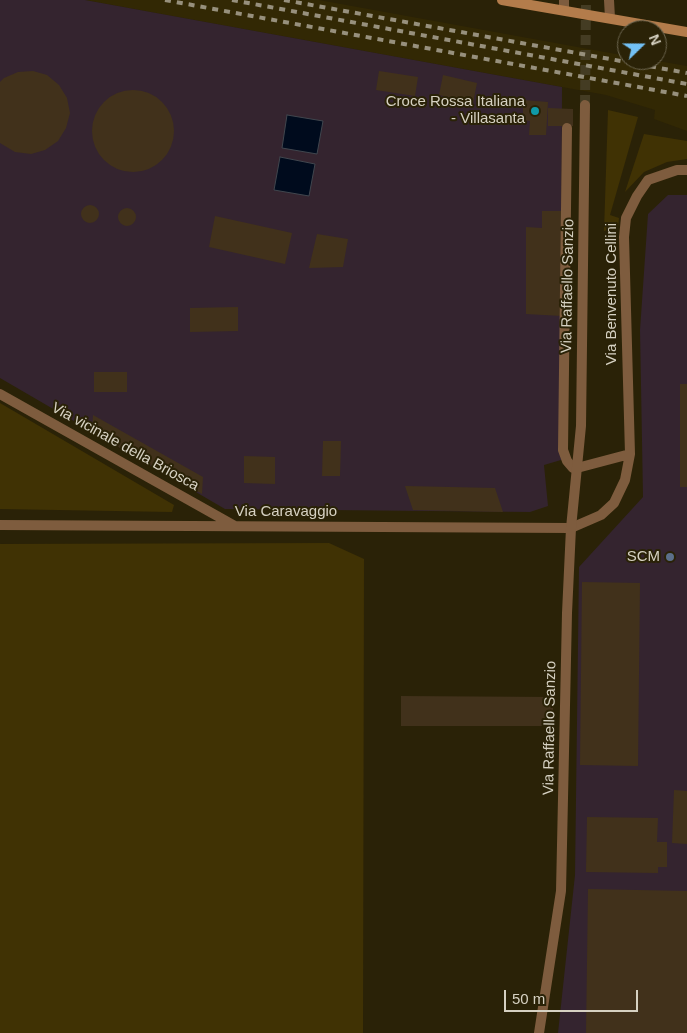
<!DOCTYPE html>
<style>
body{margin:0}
#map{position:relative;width:687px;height:1033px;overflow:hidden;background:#2a2207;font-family:Arial,sans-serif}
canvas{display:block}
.north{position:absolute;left:617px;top:20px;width:50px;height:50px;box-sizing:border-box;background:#2a2207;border:1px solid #6f6852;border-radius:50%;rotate:68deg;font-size:14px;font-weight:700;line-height:20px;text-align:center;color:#d6d1c2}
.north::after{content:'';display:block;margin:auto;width:18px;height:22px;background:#73c1f5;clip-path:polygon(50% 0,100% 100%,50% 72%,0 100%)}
.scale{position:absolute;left:504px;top:990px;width:134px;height:22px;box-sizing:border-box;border:2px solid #d6d1c2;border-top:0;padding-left:6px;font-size:15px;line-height:18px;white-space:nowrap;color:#d6d1c2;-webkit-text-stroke:4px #2a2207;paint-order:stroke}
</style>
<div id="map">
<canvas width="687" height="1033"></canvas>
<div class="north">N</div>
<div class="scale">50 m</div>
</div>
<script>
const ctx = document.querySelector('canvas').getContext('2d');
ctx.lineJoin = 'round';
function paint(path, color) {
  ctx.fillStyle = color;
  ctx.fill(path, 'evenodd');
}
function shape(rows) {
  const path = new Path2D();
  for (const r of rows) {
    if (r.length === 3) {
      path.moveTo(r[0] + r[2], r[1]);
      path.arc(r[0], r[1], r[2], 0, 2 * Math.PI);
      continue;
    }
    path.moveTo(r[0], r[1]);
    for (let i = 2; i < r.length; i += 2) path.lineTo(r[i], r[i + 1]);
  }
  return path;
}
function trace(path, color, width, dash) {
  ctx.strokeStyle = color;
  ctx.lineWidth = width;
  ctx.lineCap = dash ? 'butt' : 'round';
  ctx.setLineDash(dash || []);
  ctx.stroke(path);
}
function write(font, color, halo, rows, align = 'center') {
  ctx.font = font + ' Arial,sans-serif';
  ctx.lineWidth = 4;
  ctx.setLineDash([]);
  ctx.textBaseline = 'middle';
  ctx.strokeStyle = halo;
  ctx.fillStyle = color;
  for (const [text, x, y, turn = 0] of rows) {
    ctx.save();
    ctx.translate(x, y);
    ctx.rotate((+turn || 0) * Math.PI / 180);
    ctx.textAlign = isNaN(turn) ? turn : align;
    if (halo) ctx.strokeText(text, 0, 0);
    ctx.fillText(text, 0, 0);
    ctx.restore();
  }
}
paint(shape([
 [85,0,319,0,627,56,627,60,652,60,687,66,687,131,654,119,655,110,606,95]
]), '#322804');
paint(shape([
 [0,0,85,0,562,87,561,460,544,465,548,506,530,512,225,509,0,378],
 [668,195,687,195,687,1033,558,1033,575,875,579,567,643,497,640,330,648,214]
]), '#34242f');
paint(shape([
 [608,110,638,117,610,215,619,218,618,227,604,231],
 [644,134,687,141,687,159,667,162,644,172,625,192],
 [0,403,174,505,172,512,0,509],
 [329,543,364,559,363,1033,0,1033,0,544]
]), '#403204');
const water = shape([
 [287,115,323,121,317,154,282,148,287,115],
 [280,157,315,164,309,196,274,190,280,157]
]);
paint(water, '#000b1d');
trace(water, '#40464e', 1);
paint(shape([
 [33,71,47,75,59,85,67,98,70,113,66,128,58,141,45,150,31,154,15,152,0,143,0,82,4,78,18,72],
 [379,71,418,77,415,96,376,90],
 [443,75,477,83,473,103,439,95],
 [133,131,41],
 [523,100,548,102,546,135,529,135,530,121,523,120],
 [548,108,573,109,573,126,548,126],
 [90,214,9],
 [127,217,9],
 [542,211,561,211,562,316,526,314,526,227,542,228],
 [215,216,292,233,285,264,209,247],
 [317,234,348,239,343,267,309,268],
 [238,307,238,331,190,332,190,308],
 [94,372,127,372,127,392,94,392],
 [680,384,687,384,687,487,680,487],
 [93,415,203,477,202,494,92,432],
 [323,441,341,441,340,476,322,476],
 [244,456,275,457,275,484,244,483],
 [405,486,495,488,503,512,413,510],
 [582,582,640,583,638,766,580,765],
 [401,696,553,697,553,726,401,726],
 [674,790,687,791,687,844,672,843],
 [587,817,658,818,657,842,667,842,667,867,658,867,658,873,586,872],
 [588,889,687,891,687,1033,586,1033]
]), '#41311b');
trace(shape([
 [585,105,586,0]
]), '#443c23', 10, [10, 5]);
trace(shape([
 [567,128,563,450,567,461,573,468,577,468]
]), '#7e5c3e', 10);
trace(shape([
 [564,0,564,10],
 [609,0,610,18],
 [0,394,235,526],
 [630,454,624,237,626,218,637,196,648,180,677,170,687,170],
 [0,525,571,528,601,515,614,503,625,480,630,454,577,468]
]), '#7e5c3e', 10);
trace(shape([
 [539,1033,561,891,567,613,571,528,581,426,585,105]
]), '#7e5c3e', 10);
trace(shape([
 [502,0,687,32]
]), '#b37c4b', 10);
trace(shape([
 [165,0,687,96],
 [232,0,687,84],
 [284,0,687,73]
]), '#97907d', 4, [6, 6]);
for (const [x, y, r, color] of [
 [535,111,5,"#0f9aa8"],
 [670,557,5,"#5c6f8a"]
]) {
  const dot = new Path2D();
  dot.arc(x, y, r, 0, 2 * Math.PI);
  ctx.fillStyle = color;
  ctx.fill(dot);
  trace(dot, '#2a2207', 2);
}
write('15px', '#d6d1c2', '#2a2207', [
 ["Croce Rossa Italiana",525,102],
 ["- Villasanta",525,119],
 ["SCM",660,557]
], 'right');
write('15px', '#d6d1c2', '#2a2207', [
 ["Via Raffaello Sanzio",568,286,-89],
 ["Via Benvenuto Cellini",612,294,-90],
 ["Via vicinale della Briosca",125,447,29],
 ["Via Caravaggio",286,512],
 ["Via Raffaello Sanzio",550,728,-89]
]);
</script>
